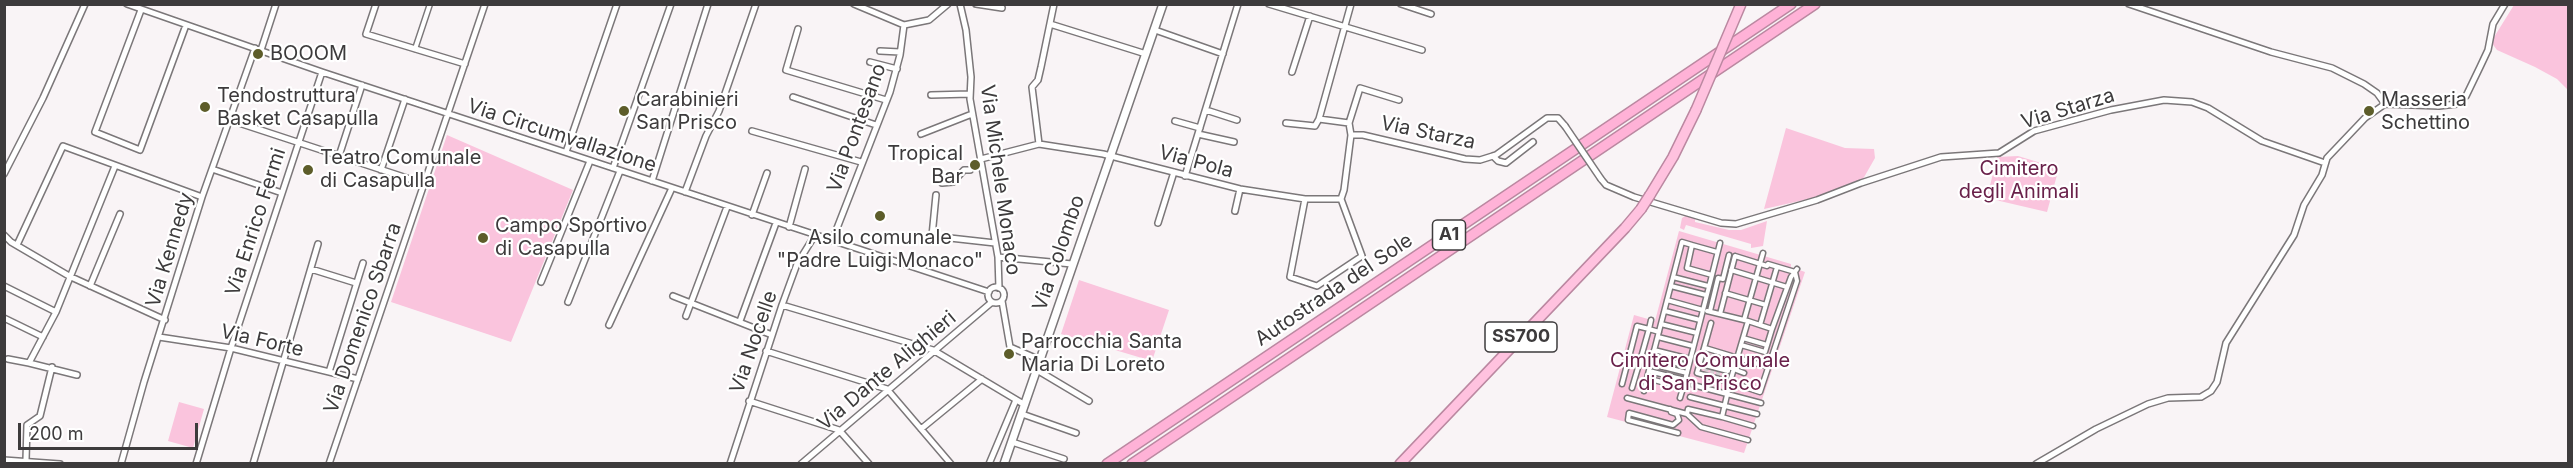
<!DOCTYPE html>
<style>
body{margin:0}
#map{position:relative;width:2573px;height:468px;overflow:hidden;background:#f9f4f6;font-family:Inter,sans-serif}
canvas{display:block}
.frame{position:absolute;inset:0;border:6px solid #3d3b3c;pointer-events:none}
.scale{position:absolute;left:18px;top:423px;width:180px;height:27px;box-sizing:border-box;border:3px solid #3d3b3c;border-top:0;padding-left:8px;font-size:18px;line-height:21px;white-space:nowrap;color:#3d3b3c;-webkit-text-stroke:4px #fff;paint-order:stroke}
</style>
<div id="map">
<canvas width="2573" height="468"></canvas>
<div class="frame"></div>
<div class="scale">200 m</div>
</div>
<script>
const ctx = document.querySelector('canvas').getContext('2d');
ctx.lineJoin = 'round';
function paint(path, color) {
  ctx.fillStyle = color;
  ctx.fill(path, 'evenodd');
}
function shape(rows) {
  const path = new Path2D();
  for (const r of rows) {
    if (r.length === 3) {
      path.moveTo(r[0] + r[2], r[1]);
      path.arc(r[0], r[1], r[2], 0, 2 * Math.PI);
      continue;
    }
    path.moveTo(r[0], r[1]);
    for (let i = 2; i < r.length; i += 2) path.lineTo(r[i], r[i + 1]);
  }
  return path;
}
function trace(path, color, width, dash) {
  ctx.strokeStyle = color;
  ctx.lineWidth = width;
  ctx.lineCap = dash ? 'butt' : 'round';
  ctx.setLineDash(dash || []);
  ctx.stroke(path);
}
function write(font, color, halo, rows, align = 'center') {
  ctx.font = font + ' Inter,sans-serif';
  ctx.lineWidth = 4.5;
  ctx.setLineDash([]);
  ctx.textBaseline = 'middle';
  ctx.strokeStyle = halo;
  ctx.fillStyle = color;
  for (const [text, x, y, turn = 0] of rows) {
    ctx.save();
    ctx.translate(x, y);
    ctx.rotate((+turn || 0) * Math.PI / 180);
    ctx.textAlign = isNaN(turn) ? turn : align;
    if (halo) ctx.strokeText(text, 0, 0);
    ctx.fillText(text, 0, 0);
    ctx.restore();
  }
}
paint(shape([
 [2514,5,2568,5,2568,90,2557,79,2535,67,2497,50,2491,42],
 [1786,128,1845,148,1874,149,1875,158,1863,179,1813,198,1764,209],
 [447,135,573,190,511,342,391,302],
 [2018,156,2054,167,2057,175,2047,212,1987,198,1997,157],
 [1687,215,1695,217,1695,222,1729,230,1741,230,1767,221,1763,246,1751,248,1751,244,1686,225,1684,230,1680,228,1682,218],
 [1679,231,1791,264,1791,267,1805,272,1744,453,1607,417,1634,315,1655,321],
 [1079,280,1169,310,1152,361,1061,334],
 [179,402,204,409,193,448,168,441]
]), '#fac4dd');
trace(shape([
 [1703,354,1736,363],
 [1699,367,1732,377]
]), '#d3cfd1', 4, [4, 2]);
trace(shape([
 [970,170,983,168]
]), '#d3cfd1', 5, [5, 2.5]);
const pedestrian = shape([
 [415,49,430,4],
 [1692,245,1682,242,1647,378,1683,388,1712,275],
 [1717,252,1692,245,1687,268,1712,275,1720,243],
 [1731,270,1787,287],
 [1673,277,1708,286],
 [1671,286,1706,295],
 [1725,293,1766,305],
 [1667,300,1703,310],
 [1665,311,1700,320],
 [1707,311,1748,321,1730,382,1697,373,1711,323],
 [1710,311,1718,278,1723,279,1729,255],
 [1720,314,1735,256,1767,266,1768,264,1795,272,1797,281,1760,392,1730,382,1722,417,1753,426],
 [1651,320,1649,329,1659,332],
 [1744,320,1763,253],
 [1748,321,1772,329,1791,277,1797,269],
 [1661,324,1697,333],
 [1760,325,1777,267],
 [1658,337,1693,346],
 [1743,338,1767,345],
 [1741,345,1765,352,1772,329],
 [1705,348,1768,367],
 [1654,350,1690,359],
 [1653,357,1688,366],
 [1629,358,1640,361,1632,388],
 [1728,368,1728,371,1705,365,1707,359,1744,373],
 [1649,371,1685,380],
 [1622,384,1637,326,1649,329,1640,361,1687,373],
 [1693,385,1761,403],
 [1644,391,1647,378],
 [1690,397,1757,414],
 [1627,398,1687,414,1688,409,1722,417],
 [1680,398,1683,388],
 [1670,409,1671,412,1677,414,1679,420,1673,425,1629,413,1628,420,1678,433],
 [1687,414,1701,427,1748,440]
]);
const minor = shape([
 [127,4,322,72,989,292],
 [376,4,366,34,465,64],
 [854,4,904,25,929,20,948,4],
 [960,4,966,30,971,77,970,99,998,257,999,288],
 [976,4,1002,8],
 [1269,4,1422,50],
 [1401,4,1431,14],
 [2129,4,2271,52,2332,68,2364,84,2377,93,2385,104],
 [141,10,95,132,140,150,186,25],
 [1050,24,1146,54],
 [798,29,786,70,886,100],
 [1155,30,1223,54],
 [261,50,276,4],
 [880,51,900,52],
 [870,62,897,69],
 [1292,72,1310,16],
 [931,95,970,94],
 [793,97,876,125],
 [2385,104,2439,106,2457,104,2466,96,2480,67,2488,50,2493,24,2505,4],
 [1206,110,1237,120],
 [230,120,425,184],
 [1175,121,1200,128],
 [1286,123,1315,126,1319,119],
 [1349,123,1360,88,1399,100],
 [752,131,861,162],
 [921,134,972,114],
 [1198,134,1234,142],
 [1351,135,1363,135,1465,159,1480,160,1496,155,1547,118,1558,118,1565,126],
 [1039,144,1032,87,1038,80,1041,67,1054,4],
 [566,152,617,4],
 [339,156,362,85],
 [1493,156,1498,161,1506,163,1533,142],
 [981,159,1039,144,1103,154,1240,189,1305,199,1341,199],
 [613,168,671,4],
 [212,169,282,193],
 [381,170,405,99],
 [4,174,43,98,85,4],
 [1185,176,1238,4],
 [1601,179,1606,185,1634,197,1721,223,1736,224,1817,200,1861,183,1941,157,1999,153,2034,131,2111,110,2164,100,2192,102,2208,108,2262,141,2325,163],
 [652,181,708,4],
 [942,183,953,182,964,170,970,170],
 [685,192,706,136,719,111,756,4],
 [936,195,932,236,995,243],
 [1305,199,1290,277,1317,286,1362,256,1341,199],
 [1341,199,1344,190,1351,135,1349,123,1319,119,1351,4],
 [1235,211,1240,189],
 [752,215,767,173],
 [1158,223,1174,172],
 [789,227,805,169],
 [4,235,11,242,69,276,165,320],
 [832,241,890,92,900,55,904,25],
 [17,245,63,146,202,197],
 [998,257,1072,264],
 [311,269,356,283],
 [541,282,590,161],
 [4,286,56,312],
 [90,286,120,214],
 [996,295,8],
 [673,296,772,335],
 [1002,301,1010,347,1040,360],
 [568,302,620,171],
 [782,305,933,350,1025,405],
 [686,316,727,207],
 [4,318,43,337],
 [740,321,776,223],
 [609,325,672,188],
 [159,337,231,348,358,379],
 [766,351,887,389,951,464],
 [8,359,29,363,56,312,115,166],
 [29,363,77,375],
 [1037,370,1089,401],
 [329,372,363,263],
 [749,401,839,430,869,464],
 [1022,414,1076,433],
 [921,429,982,379],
 [1012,442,1064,459],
 [4,460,60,464],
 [26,460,27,425,40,416,52,367],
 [121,464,144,382,202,197,255,48],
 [196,464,231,348,322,72],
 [253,464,318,244],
 [329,464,485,4],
 [730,464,782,305,797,264,815,235],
 [801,464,992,302],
 [989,464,1016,400],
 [2036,464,2096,429,2148,404,2168,398,2201,397,2211,391,2217,382,2226,343,2294,235,2304,205,2322,175,2327,158,2365,118,2385,104]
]);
const tertiary = shape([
 [1004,464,1163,4]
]);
const trunk = shape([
 [1650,195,1673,157,1696,110],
 [1400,464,1625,228,1641,209]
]);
const motorway = shape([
 [1107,464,1791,4],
 [1132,464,1815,4]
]);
trace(pedestrian, '#7b7779', 7);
trace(minor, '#7b7779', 8);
trace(tertiary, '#7b7779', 10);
trace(trunk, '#bb88a1', 12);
trace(motorway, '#bb88a1', 12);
trace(pedestrian, '#fff', 4);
trace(minor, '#fff', 5);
trace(tertiary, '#fff', 7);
trace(trunk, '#ffc2df', 9);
trace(motorway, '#ffb2d7', 9);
const minorBridge = shape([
 [1565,126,1601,179]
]);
const trunkBridge = shape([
 [1696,110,1741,4],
 [1641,209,1650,195]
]);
trace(minorBridge, '#7b7779', 8, []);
trace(trunkBridge, '#bb88a1', 12, []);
trace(minorBridge, '#fff', 5);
trace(trunkBridge, '#ffc2df', 9);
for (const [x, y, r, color] of [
 [258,54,6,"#5d5d2a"],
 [205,107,6,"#5d5d2a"],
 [624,111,6,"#5d5d2a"],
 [2369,111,6,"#5d5d2a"],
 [975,165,6,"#5d5d2a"],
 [308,170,6,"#5d5d2a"],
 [880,216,6,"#5d5d2a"],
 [483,238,6,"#5d5d2a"],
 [1009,354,6,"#5d5d2a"]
]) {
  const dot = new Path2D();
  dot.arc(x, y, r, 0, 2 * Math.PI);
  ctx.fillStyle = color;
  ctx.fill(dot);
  trace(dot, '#fff', 2);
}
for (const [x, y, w] of [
 [1449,235,33],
 [1521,337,72]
]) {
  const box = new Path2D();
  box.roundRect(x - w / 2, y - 15, w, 30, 4.5);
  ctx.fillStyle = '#fff';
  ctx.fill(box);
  trace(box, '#3d3b3c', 1.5);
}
write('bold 18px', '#3d3b3c', null, [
 ["A1",1449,235],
 ["SS700",1521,337]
]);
write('20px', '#3d3b3c', '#fff', [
 ["BOOOM",270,54],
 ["Tendostruttura",217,96],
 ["Basket Casapulla",217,119],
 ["Carabinieri",636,100],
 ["San Prisco",636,123],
 ["Masseria",2381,100],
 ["Schettino",2381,123],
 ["Tropical",963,154,"right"],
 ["Bar",963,177,"right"],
 ["Teatro Comunale",320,158],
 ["di Casapulla",320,181],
 ["Campo Sportivo",495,226],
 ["di Casapulla",495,249],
 ["Asilo comunale",880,238,"center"],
 ["\"Padre Luigi Monaco\"",880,261,"center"],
 ["Parrocchia Santa",1021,342],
 ["Maria Di Loreto",1021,365]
], 'left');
write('20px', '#3d3b3c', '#fff', [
 ["Via Starza",2068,109,-17],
 ["Via Pontesano",857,128,-70],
 ["Via Starza",1428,133,12],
 ["Via Circumvallazione",562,136,18],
 ["Via Pola",1196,162,15],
 ["Via Michele Monaco",1000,180,82],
 ["Via Enrico Fermi",256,222,-72],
 ["Via Kennedy",170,250,-73],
 ["Via Colombo",1059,253,-71],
 ["Autostrada del Sole",1334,290,-34],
 ["Via Domenico Sbarra",363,318,-71],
 ["Via Forte",262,341,13],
 ["Via Nocelle",754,342,-71],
 ["Via Dante Alighieri",887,371,-40]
]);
write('20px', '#69214a', '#fff', [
 ["Cimitero",2019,169],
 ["degli Animali",2019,192],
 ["Cimitero Comunale",1700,361],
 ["di San Prisco",1700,384]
]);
</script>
